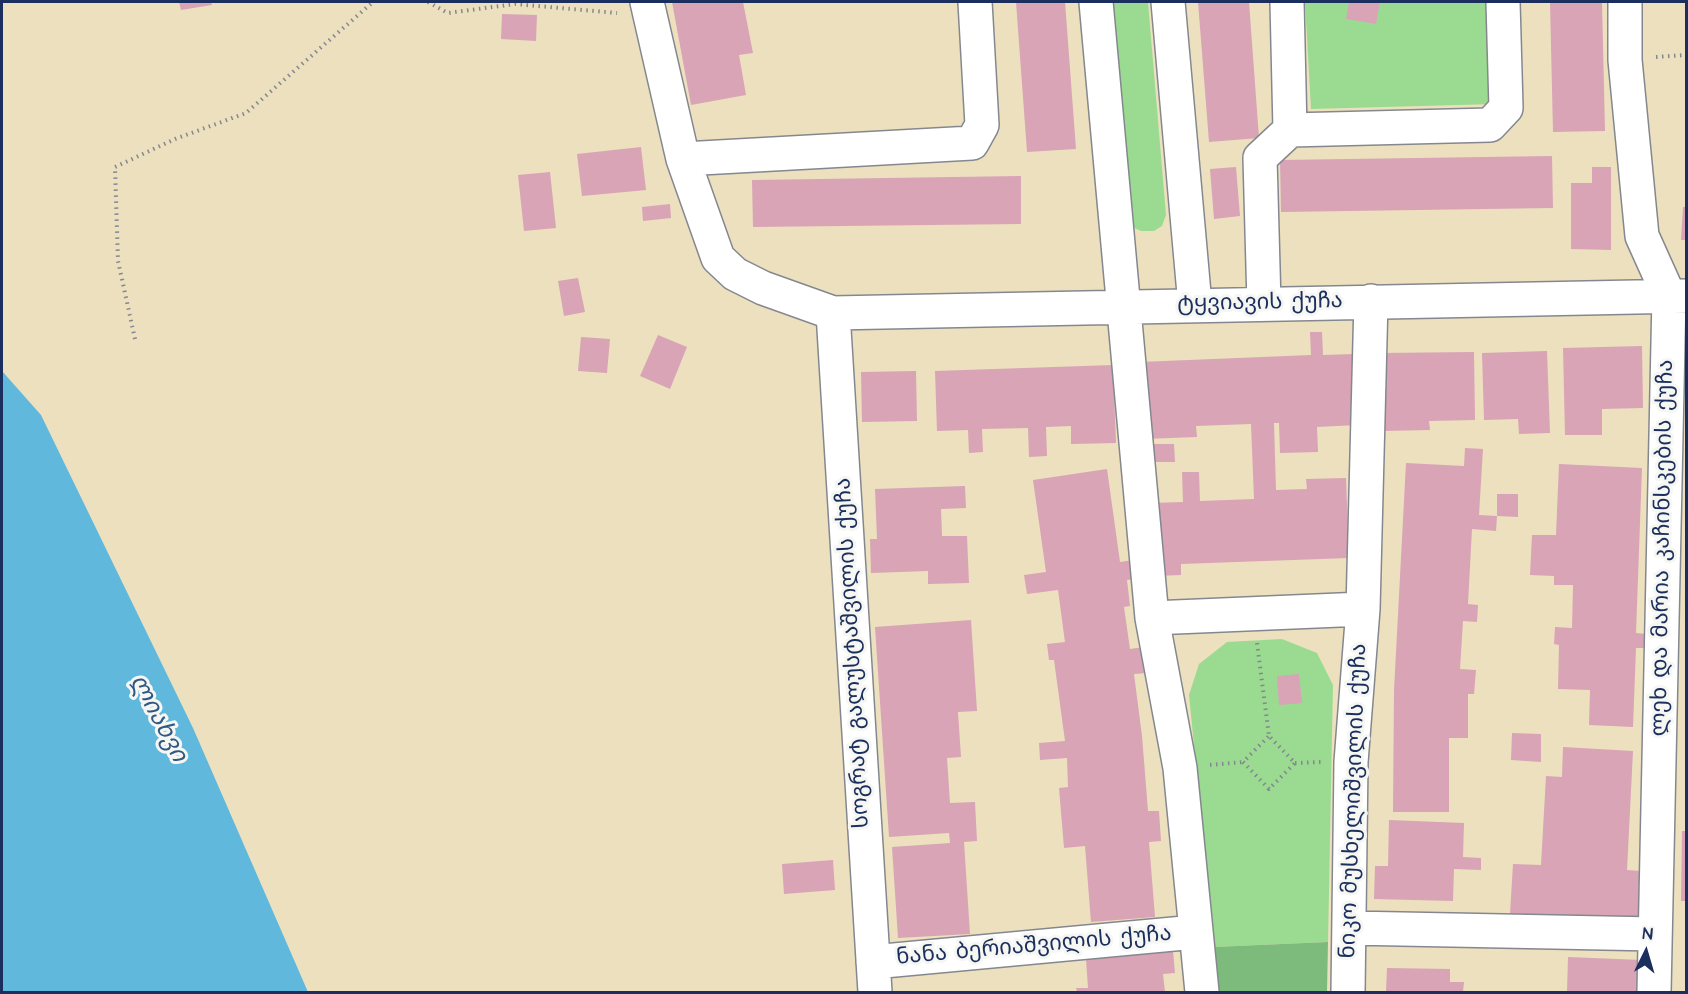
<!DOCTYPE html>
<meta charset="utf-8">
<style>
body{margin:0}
#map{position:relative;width:1688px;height:994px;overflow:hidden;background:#ece0bf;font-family:"Architects Daughter",sans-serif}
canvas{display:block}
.frame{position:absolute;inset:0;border:3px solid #1b2f5e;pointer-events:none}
.north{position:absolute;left:1616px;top:922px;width:60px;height:60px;-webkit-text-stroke:4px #f6f6f2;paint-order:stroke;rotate:5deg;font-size:16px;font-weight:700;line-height:24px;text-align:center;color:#1b2f5e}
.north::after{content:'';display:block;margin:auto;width:21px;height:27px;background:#1b2f5e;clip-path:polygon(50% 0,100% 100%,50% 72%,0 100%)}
</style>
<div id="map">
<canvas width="1688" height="994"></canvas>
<div class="frame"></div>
<div class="north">N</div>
</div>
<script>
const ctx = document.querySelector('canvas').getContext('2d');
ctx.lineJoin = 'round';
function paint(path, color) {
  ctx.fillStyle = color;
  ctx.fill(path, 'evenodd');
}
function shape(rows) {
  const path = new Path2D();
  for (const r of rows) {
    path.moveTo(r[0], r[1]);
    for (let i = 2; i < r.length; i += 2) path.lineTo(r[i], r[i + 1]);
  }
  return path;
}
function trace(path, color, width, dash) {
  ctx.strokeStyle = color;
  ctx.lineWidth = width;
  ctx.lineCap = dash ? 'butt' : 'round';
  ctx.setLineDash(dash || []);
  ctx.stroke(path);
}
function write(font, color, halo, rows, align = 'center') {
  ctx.font = font + ' "Architects Daughter","Noto Sans Georgian",sans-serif';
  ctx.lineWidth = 6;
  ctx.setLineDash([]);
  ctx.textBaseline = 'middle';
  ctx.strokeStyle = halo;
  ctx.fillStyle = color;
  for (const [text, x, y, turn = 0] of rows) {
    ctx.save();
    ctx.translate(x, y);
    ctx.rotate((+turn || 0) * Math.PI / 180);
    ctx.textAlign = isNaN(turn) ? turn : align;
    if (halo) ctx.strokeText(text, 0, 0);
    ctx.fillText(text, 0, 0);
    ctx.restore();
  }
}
paint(shape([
 [1108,2,1148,2,1166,215,1162,226,1154,231,1141,231,1132,227],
 [1305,2,1492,2,1496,104,1311,109],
 [1282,639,1317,653,1333,685,1328,942,1214,947,1189,695,1199,664,1227,642]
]), '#9bdb91');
paint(shape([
 [1328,942,1327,992,1219,992,1214,947]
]), '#7cbb7b');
paint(shape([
 [2,371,41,415,193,728,308,992,2,992]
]), '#60b8dd');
paint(shape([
 [179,2,211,2,212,5,181,10],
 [672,2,743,2,753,53,739,55,746,95,691,105],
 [1016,2,1065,2,1076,149,1027,152],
 [1198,2,1249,2,1259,138,1209,142],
 [1349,2,1380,2,1376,24,1346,19],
 [1550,2,1602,2,1605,131,1553,132],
 [502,14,537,15,536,41,501,39],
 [641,147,646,190,582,196,577,154],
 [1552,156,1553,208,1281,212,1280,160],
 [1236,167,1240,216,1214,219,1210,169],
 [1592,167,1611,167,1611,250,1571,249,1571,183,1592,183],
 [550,172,556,228,524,231,518,175],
 [1021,176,1021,224,753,227,752,180],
 [670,204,671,218,643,221,642,207],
 [1683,207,1686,207,1686,240,1681,240],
 [578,278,585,312,564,316,558,281],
 [1310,332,1322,332,1323,355,1354,354,1357,425,1317,427,1318,452,1280,453,1279,423,1274,423,1276,490,1307,489,1306,479,1346,478,1349,558,1181,564,1181,575,1156,576,1153,503,1183,502,1182,472,1199,472,1200,501,1254,499,1251,424,1196,426,1197,437,1143,439,1140,362,1311,355],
 [658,335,687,347,670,389,640,376],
 [581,337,610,339,607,373,578,371],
 [1642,346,1643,408,1602,409,1602,435,1565,435,1563,348],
 [1547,351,1550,433,1519,434,1518,419,1484,420,1482,353],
 [1474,352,1475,420,1429,421,1430,430,1382,431,1381,353],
 [1113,365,1116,443,1071,444,1071,426,1046,427,1047,456,1029,457,1028,428,982,429,983,452,969,453,968,430,937,431,935,371],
 [916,371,917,421,862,422,861,372],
 [1147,444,1174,444,1175,462,1147,462],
 [1465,448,1483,449,1479,515,1497,516,1496,531,1472,529,1468,604,1478,605,1477,622,1463,621,1460,669,1476,670,1474,694,1468,694,1468,738,1449,738,1449,812,1393,812,1394,690,1406,463,1464,466],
 [1559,464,1642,468,1636,633,1647,634,1646,648,1636,648,1633,727,1589,725,1590,690,1558,689,1559,645,1554,644,1555,627,1572,628,1573,585,1554,585,1554,576,1530,575,1532,535,1556,535],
 [1107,469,1120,562,1133,560,1136,579,1127,580,1130,606,1124,607,1130,649,1144,647,1147,673,1134,674,1142,736,1148,811,1159,811,1161,841,1149,842,1155,917,1091,922,1085,846,1064,848,1059,788,1068,787,1067,758,1040,760,1039,743,1065,741,1054,660,1049,660,1047,644,1065,642,1058,590,1027,594,1024,575,1046,572,1033,480],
 [965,486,966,508,941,509,942,536,967,536,969,583,928,584,928,571,871,573,870,539,877,539,875,489],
 [1497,494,1518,494,1518,517,1497,516],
 [971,620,977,711,958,712,961,757,947,758,950,803,975,802,977,841,964,842,970,934,898,938,892,847,950,843,949,833,889,837,875,627],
 [1299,674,1302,703,1279,705,1277,676],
 [1512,733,1541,734,1541,762,1511,760],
 [1563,747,1633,751,1627,870,1641,871,1638,920,1510,914,1513,864,1541,865,1546,776,1562,777],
 [1389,820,1464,823,1463,857,1481,858,1481,870,1454,869,1453,901,1374,899,1375,866,1388,866],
 [1682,831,1686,831,1686,901,1681,901],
 [833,860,835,890,784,894,782,864],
 [1173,951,1175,973,1163,974,1165,992,1077,992,1076,988,1088,988,1086,959],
 [1568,957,1642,960,1641,992,1567,992],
 [1387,968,1450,969,1450,982,1464,982,1463,992,1386,992]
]), '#d8a4b6');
const minor = shape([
 [647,2,683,159,718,258,735,274,763,288,833,313,1686,296],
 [1096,2,1152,618,1180,768,1202,992],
 [1168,2,1195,305],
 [1287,2,1290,130],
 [1625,2,1625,60,1642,236,1669,296,1654,992],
 [683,159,972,143,982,125,975,2],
 [1264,304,1260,158,1290,130,1490,125,1506,108,1503,2],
 [833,313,875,992],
 [1152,618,1363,609],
 [1350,928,1655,934],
 [873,962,1195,932],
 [1348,992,1351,762,1363,609,1371,301]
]);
trace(minor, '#84888e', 36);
trace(shape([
 [428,2,448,13,515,4,617,13],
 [1656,57,1686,55],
 [135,339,118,261,115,167,175,139,246,113,373,2],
 [1257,643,1269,736,1295,763,1269,789,1243,762,1269,736],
 [1295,763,1322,762],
 [1210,765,1243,762]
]), '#84888e', 4, [1.5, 4.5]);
trace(minor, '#fff', 33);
write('22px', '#1b2f5e', '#f6f6f2', [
 ["ტყვიავის ქუჩა",1260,304,-1],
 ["ლეხ და მარია კაჩინსკების ქუჩა",1664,548,-89],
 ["სოგრატ გალუსტაშვილის ქუჩა",854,653,-93],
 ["ნიკო მუსხელიშვილის ქუჩა",1355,801,-88],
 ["ნანა ბერიაშვილის ქუჩა",1034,947,-5]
]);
write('italic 24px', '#305884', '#f6f6f2', [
 ["ლიახვი",157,719,62]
]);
</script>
